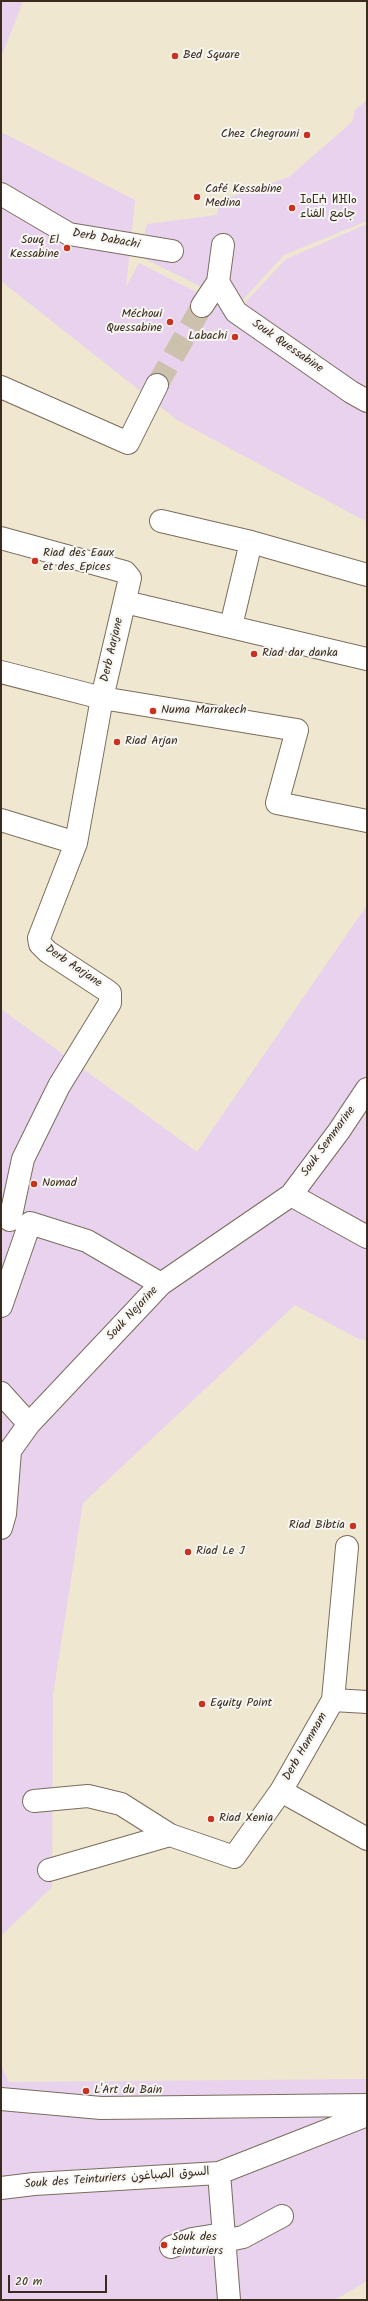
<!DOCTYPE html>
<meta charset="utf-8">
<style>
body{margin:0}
#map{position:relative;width:368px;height:2301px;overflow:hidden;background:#efe7cf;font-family:Kalam,sans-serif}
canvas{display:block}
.frame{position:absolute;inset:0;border:2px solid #3b2a1e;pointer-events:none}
.scale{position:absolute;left:8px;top:2275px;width:99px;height:18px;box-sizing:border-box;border:2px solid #3b2a1e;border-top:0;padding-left:5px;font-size:12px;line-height:14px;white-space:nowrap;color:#3b2a1e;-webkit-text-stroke:3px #f6f6f2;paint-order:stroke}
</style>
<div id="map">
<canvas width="368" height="2301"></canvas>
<div class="frame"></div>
<div class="scale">20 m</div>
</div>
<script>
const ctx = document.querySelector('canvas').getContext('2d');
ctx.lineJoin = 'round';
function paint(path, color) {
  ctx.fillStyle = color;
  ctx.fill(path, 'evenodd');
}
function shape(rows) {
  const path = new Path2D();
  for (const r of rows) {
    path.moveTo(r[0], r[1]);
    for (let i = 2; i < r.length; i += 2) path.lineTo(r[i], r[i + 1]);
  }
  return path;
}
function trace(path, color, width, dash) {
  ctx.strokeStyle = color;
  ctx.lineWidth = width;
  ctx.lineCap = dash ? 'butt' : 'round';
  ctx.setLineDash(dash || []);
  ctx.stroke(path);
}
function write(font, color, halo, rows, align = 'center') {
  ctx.font = font + ' Kalam,"Playpen Sans Arabic","Noto Sans Tifinagh",sans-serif';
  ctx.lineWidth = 4;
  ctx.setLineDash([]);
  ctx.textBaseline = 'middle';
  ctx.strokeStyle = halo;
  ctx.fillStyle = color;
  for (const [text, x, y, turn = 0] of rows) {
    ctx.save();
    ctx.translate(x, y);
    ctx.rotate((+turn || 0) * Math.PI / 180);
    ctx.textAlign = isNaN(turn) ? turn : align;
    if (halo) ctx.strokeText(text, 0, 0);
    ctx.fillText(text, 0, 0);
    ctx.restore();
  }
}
paint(shape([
 [1,1,23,1,1,58],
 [367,100,367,221,284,255,238,305,139,256,147,224,217,215,219,201,289,177,352,122,355,110],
 [1,132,135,200,126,287,139,263,236,312,286,259,367,224,367,522,177,420,1,281],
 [367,905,367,1340,359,1339,295,1305,83,1503,53,1695,52,1887,1,1936,1,1009,197,1152],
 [1,2066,9,2082,367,2079,367,2281,335,2300,1,2300]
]), '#e8d2ee');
trace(shape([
 [157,385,202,306]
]), '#cbc1ac', 22, [22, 11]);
const street = shape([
 [1,194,69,234,172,251],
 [218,282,236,312,351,392,367,401],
 [202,306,218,282,223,245],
 [1,387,128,443,157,385],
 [161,521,251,542,367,575],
 [1,538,125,572,130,578,102,698,76,843,39,938,40,944,48,952,106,990,110,993,110,1003,59,1086,23,1159,10,1220],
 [125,602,367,659],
 [231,626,251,542],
 [1,672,102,698,297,730,277,803,367,821],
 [1,820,76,843],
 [291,1195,367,1237],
 [1,1306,30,1223,87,1241,161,1284],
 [1,1393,29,1424],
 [1,1463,29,1424,161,1284,291,1195,339,1131,367,1089],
 [1,1528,5,1514,10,1451],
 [347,1547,333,1700,367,1702],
 [333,1700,281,1791,367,1839],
 [34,1801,88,1796,121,1804,170,1835],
 [49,1870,170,1835,234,1857,281,1791],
 [1,2099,101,2108,367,2105],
 [219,2173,229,2300],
 [1,2188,34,2184,219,2173,367,2115],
 [224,2241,243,2237,282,2216],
 [171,2247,192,2239,223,2234]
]);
trace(street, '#7a6c5c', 24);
trace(street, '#fff', 22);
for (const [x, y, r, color] of [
 [175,56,4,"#c8321e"],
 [307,135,4,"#c8321e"],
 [197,197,4,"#c8321e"],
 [292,208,4,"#c8321e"],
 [67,248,4,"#c8321e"],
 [170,322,4,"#c8321e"],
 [235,337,4,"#c8321e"],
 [35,561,4,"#c8321e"],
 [254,654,4,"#c8321e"],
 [153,711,4,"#c8321e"],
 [117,742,4,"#c8321e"],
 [34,1184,4,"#c8321e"],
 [353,1526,4,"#c8321e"],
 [188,1552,4,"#c8321e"],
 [202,1704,4,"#c8321e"],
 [211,1819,4,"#c8321e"],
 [86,2091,4,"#c8321e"],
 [164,2245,4,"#c8321e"]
]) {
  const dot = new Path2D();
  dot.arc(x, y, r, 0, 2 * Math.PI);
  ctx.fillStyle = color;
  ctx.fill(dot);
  trace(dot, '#f6f6f2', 1.5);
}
write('12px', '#3b2a1e', '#f6f6f2', [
 ["Bed Square",183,56],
 ["Chez Chegrouni",299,135,"right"],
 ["Café Kessabine",205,190],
 ["Medina",205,204],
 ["ⵊⴰⵎⵄ ⵍⴼⵏⴰ",300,201],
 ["جامع الفناء",300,215],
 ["Souq El",59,241,"right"],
 ["Kessabine",59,255,"right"],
 ["Méchoui",162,315,"right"],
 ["Quessabine",162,329,"right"],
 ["Labachi",227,337,"right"],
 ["Riad des Eaux",43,554],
 ["et des Epices",43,568],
 ["Riad dar danka",262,654],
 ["Numa Marrakech",161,711],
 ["Riad Arjan",125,742],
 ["Nomad",42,1184],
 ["Riad Bibtia",345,1526,"right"],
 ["Riad Le J",196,1552],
 ["Equity Point",210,1704],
 ["Riad Xenia",219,1819],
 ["L'Art du Bain",94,2091],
 ["Souk des",172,2238],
 ["teinturiers",172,2252]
], 'left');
write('12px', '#3b2a1e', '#f6f6f2', [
 ["Derb Dabachi",106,240,10],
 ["Souk Quessabine",287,347,35],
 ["Derb Aarjane",113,650,-77],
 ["Derb Aarjane",73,967,34],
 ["Souk Semmarine",329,1142,-54],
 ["Souk Nejarine",133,1314,-47],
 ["Derb Hammam",306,1747,-60],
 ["Souk des Teinturiers السوق الصباغون",117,2179,-4]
]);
</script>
